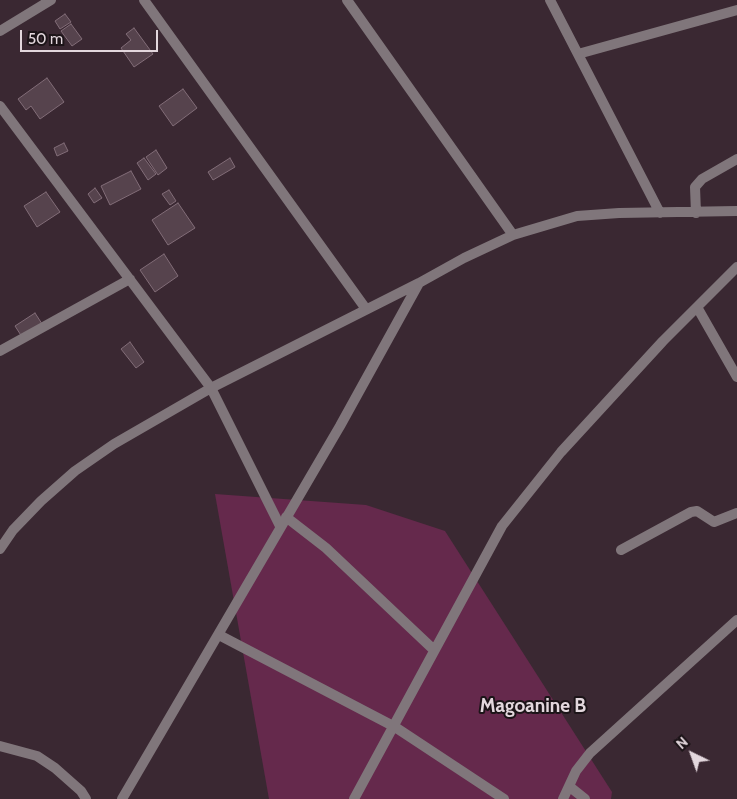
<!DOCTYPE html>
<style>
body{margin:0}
#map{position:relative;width:737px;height:799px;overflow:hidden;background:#3a2832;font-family:Cabin,sans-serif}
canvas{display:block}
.north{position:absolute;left:667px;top:729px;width:50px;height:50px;-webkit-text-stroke:4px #1c1418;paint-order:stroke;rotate:318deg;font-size:14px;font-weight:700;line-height:20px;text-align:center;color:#e3d7dd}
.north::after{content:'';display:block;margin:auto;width:18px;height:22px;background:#e3d7dd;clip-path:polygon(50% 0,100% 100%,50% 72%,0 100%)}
.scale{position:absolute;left:20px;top:30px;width:138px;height:22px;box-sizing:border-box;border:2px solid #e3d7dd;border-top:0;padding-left:6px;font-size:15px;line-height:18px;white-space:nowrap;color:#e3d7dd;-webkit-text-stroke:4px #1c1418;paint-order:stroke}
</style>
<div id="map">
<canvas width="737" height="799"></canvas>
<div class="north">N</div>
<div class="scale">50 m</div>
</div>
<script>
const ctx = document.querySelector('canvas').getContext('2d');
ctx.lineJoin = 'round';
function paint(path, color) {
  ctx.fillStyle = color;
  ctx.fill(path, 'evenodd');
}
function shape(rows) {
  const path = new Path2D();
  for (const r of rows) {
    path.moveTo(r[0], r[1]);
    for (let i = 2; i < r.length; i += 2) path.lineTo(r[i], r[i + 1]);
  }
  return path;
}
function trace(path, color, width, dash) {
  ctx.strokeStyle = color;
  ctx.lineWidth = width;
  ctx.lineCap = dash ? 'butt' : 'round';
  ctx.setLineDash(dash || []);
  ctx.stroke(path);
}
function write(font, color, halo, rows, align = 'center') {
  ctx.font = font + ' Cabin,sans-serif';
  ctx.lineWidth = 4;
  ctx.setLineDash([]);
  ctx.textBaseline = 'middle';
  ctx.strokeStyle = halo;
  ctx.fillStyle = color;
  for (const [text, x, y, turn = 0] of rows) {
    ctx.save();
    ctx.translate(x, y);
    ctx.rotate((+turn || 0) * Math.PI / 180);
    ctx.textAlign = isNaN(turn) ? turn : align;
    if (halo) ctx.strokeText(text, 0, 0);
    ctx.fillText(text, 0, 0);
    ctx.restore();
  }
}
paint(shape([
 [215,494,366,505,445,531,612,792,611,799,269,799]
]), '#65294c');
const building = shape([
 [65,14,71,22,60,29,55,21,65,14],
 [71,24,82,39,72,46,61,31,71,24],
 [134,28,153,54,134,67,121,48,131,40,126,34,134,28],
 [47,78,64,102,40,119,31,106,26,110,18,99,47,78],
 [183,89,197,108,173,126,159,106,183,89],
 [64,143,68,151,57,156,54,148,64,143],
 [156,150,167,168,158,175,146,157,156,150],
 [144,158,156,174,148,180,137,163,144,158],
 [230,158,235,167,213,180,208,172,230,158],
 [131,171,141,189,110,205,101,186,131,171],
 [95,188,102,198,94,203,88,194,95,188],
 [169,190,176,201,170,205,162,194,169,190],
 [46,192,60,212,37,227,24,206,46,192],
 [178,203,195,228,168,245,152,220,178,203],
 [164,254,178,276,155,292,140,270,164,254],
 [35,313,44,327,24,340,15,326,35,313],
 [130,342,144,362,136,368,121,349,130,342]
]);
paint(building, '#56434d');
trace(building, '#826d78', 1);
trace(shape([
 [144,0,366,309],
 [347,0,513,235],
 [550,0,660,213],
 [0,31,51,0],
 [578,54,737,10],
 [0,106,211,388,280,526],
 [696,213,695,187,702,179,737,159],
 [697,307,737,377],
 [0,351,130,279],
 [286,517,326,548,434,650],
 [0,549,13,530,41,501,75,471,114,444,211,388,419,283],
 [621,550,691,512,697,511,714,522,737,513],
 [219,635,395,727,504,799],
 [0,746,37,756,55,768,81,791,86,799],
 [570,787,585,799],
 [122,799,340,426,419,283,464,258,513,235,577,216,619,213,737,211],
 [354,799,502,526,561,452,663,341,737,267],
 [563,799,576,771,590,753,737,620]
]), '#80767b', 10);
write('bold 19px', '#e3d7dd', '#1c1418', [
 ["Magoanine B",533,706]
]);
</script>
